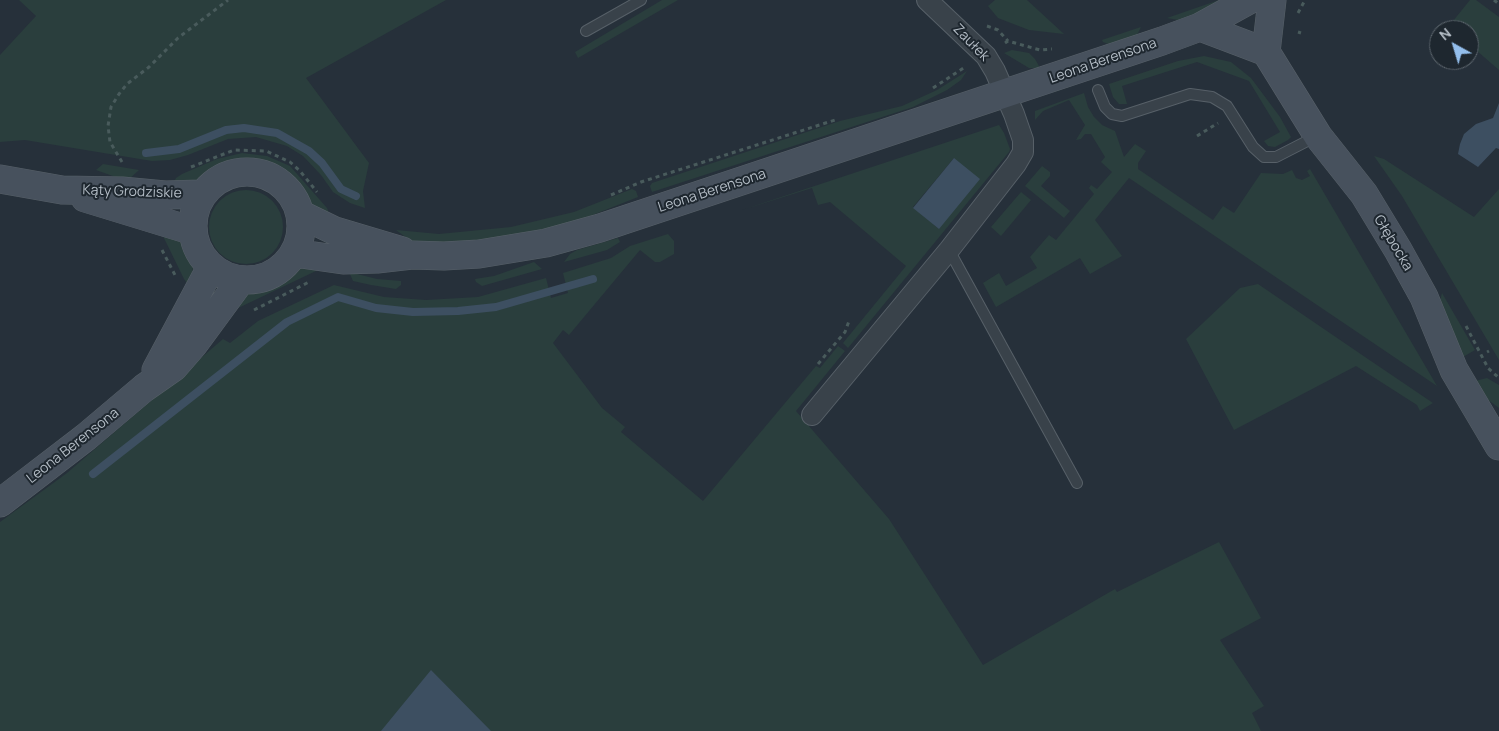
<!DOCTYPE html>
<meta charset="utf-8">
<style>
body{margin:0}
#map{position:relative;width:1499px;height:731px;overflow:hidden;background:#26303a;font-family:Manrope,sans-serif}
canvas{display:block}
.north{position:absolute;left:1429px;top:20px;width:50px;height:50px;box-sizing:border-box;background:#1e272f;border:1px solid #5a636b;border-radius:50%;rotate:321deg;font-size:14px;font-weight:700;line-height:20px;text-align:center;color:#b4bdc6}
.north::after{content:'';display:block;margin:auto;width:18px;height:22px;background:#93beec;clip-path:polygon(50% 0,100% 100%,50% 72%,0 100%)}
</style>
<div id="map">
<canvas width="1499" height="731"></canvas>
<div class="north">N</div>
</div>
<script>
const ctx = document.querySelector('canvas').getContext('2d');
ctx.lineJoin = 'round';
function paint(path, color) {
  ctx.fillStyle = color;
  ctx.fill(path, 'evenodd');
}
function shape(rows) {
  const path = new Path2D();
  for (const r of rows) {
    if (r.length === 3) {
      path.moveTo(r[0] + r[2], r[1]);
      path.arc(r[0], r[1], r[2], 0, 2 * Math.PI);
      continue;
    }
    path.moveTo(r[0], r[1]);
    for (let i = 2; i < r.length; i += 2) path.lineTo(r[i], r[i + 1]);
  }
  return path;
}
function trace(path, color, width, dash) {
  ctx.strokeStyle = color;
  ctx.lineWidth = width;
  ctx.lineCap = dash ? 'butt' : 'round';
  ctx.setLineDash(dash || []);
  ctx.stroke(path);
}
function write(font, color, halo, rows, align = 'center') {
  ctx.font = font + ' Manrope,sans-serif';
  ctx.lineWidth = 4;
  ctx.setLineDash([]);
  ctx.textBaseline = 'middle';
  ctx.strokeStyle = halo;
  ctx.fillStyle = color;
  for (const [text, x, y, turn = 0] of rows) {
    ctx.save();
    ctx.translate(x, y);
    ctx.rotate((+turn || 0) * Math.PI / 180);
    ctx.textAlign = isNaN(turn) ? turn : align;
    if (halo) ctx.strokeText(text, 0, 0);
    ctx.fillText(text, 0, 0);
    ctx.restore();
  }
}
paint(shape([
 [19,0,446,0,306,78,369,163,363,191,365,208,350,203,333,192,321,175,303,156,287,146,256,137,228,139,188,155,170,160,152,161,25,140,0,142,0,55,36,16],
 [662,0,678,0,578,58,575,52],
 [995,0,1027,0,1064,34,1029,30,998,18,988,6],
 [1219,0,1223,6,1188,19,1178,20,1167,18],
 [1470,0,1476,0,1499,17,1499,70,1469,44,1469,30,1451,29,1455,24,1453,21],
 [1141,27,1137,35,1111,45,1103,42,1102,40],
 [1012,50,1029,53,1035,59,1040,68,1029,68,1004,53],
 [1204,56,1231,62,1251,78,1280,117,1291,137,1288,140,1275,147,1268,146,1264,141,1280,132,1249,81,1197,62,1122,86,1127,104,1119,104,1113,97,1109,84,1178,61],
 [967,71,961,80,947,90,913,107,652,192,650,186,652,183,840,121,902,106,937,90],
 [1084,93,1088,107,1094,117,1102,125,1115,131,1124,157,1135,144,1146,151,1138,163,1138,169,1213,220,1223,206,1234,213,1261,173,1283,174,1292,170,1296,178,1302,180,1310,176,1307,171,1310,169,1437,386,1129,178,1095,220,1122,256,1090,274,1080,258,996,307,983,283,999,273,1006,286,1037,268,1030,257,1049,235,1056,240,1094,194,1089,188,1091,185,1097,189,1112,172,1101,162,1105,157,1091,134,1085,134,1081,139,1076,140,1085,125,1069,100,1043,111,1035,120,1035,111],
 [999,125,1004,133,1010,149,1009,152,848,348,843,343,906,266,830,202,818,205,812,188,742,210],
 [954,158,939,229,913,207],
 [242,153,267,156,290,166,327,208,331,218,310,208,296,187,283,175,260,165,239,164,197,180,172,186,176,178,182,174,217,159],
 [1374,156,1384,159,1474,217,1499,189,1499,360,1402,196],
 [103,164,139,170,127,181,96,170],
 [1042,166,1050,172,1050,176,1041,186,1070,211,1064,218,1025,186],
 [632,189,636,191,638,197,580,220,549,229,477,241,439,243,411,241,396,230,439,234,511,227,574,212],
 [246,227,37],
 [1021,192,1031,200,1001,236,991,227],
 [668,234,674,241,674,254,660,262,655,262,640,250,569,335,563,330,553,343,602,408,625,427,621,432,703,501,816,366,820,368,838,346,845,351,796,411,889,519,983,665,1115,589,1117,592,1219,542,1261,618,1220,640,1264,706,1252,713,1261,731,0,731,0,522,67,473,223,339,230,343,258,321,334,285,384,297,426,300,478,297,546,278,551,298,568,293,563,273,611,258,630,246],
 [163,236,182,241,186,247,193,267,190,287,184,279],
 [618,238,620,242,607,250,564,262,570,254,577,250],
 [534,262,542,269,482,286,476,282,475,279,494,276],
 [303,266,318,270,234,310,246,293,272,284],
 [349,272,377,279,401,281,401,285,396,289,371,285,353,281],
 [1258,284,1368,359,1433,403,1420,411,1417,405,1356,366,1234,430,1186,339,1240,288],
 [1442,293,1475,350,1463,357,1440,301],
 [1487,378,1499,385,1499,408,1487,399,1475,381]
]), '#2a3e3d');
paint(shape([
 [1499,103,1499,149,1496,148,1478,167,1458,154,1460,144,1464,134,1476,124,1493,118],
 [954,158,980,179,939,229,913,208],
 [431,670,491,731,381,731]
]), '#3d4f61');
trace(shape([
 [146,153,179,149,226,130,244,128,277,133,309,151,322,163,341,189,356,196],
 [93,474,287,322,338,297,376,308,413,312,458,311,496,307,593,279]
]), '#3d4f61', 8);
const lane = shape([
 [586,31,641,0],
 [1098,90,1105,107,1112,114,1122,116,1190,94,1212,97,1227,106,1253,147,1264,157,1276,157,1317,136],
 [949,250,1077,483]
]);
const street = shape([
 [812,415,949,250,1016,164,1023,152,1023,140,1014,114,995,71,986,56,927,0]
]);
const secondary = shape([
 [1200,27,1266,52],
 [1266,52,1318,136,1364,194,1398,250,1424,297,1454,370,1499,446],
 [1266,52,1272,0],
 [247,226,54],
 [0,179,62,190,122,191,165,195,202,194],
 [85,198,193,231],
 [300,214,335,231,402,251],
 [294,253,343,260,377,259,412,255,444,256,479,254,546,243,600,228,1162,41,1200,27,1249,0],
 [156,370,211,267],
 [0,503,86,437,144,388,174,367,194,344,241,280]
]);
trace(lane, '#576068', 12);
trace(street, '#576068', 22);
trace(secondary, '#576068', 29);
trace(shape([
 [1494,0,1499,4],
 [1298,13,1305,0],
 [987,26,998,30,1008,41],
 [1298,32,1301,33],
 [1005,43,1008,41,1040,50,1052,49],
 [933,88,965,67],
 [1197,136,1218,123],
 [122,162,110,142,108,126,111,107,119,94,127,84,149,67,178,38,228,0],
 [191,167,234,150,266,151,290,162,300,171,317,192],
 [611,195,641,182,835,120],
 [162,250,176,277],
 [254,310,309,282],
 [1466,326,1488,368,1499,378],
 [1487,352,1489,351],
 [818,364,845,332,849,321]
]), '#495b5c', 3, [4, 4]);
trace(lane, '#39424a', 10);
trace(street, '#39424a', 20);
trace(secondary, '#47515d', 28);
write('14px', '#b4bdc6', '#1e272f', [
 ["Zaułek",971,43,46],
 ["Leona Berensona",1103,61,-19],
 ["Leona Berensona",712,191,-18],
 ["Kąty Grodziskie",132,192,2],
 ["Głębocka",1393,243,59],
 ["Leona Berensona",73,446,-38]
]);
</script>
